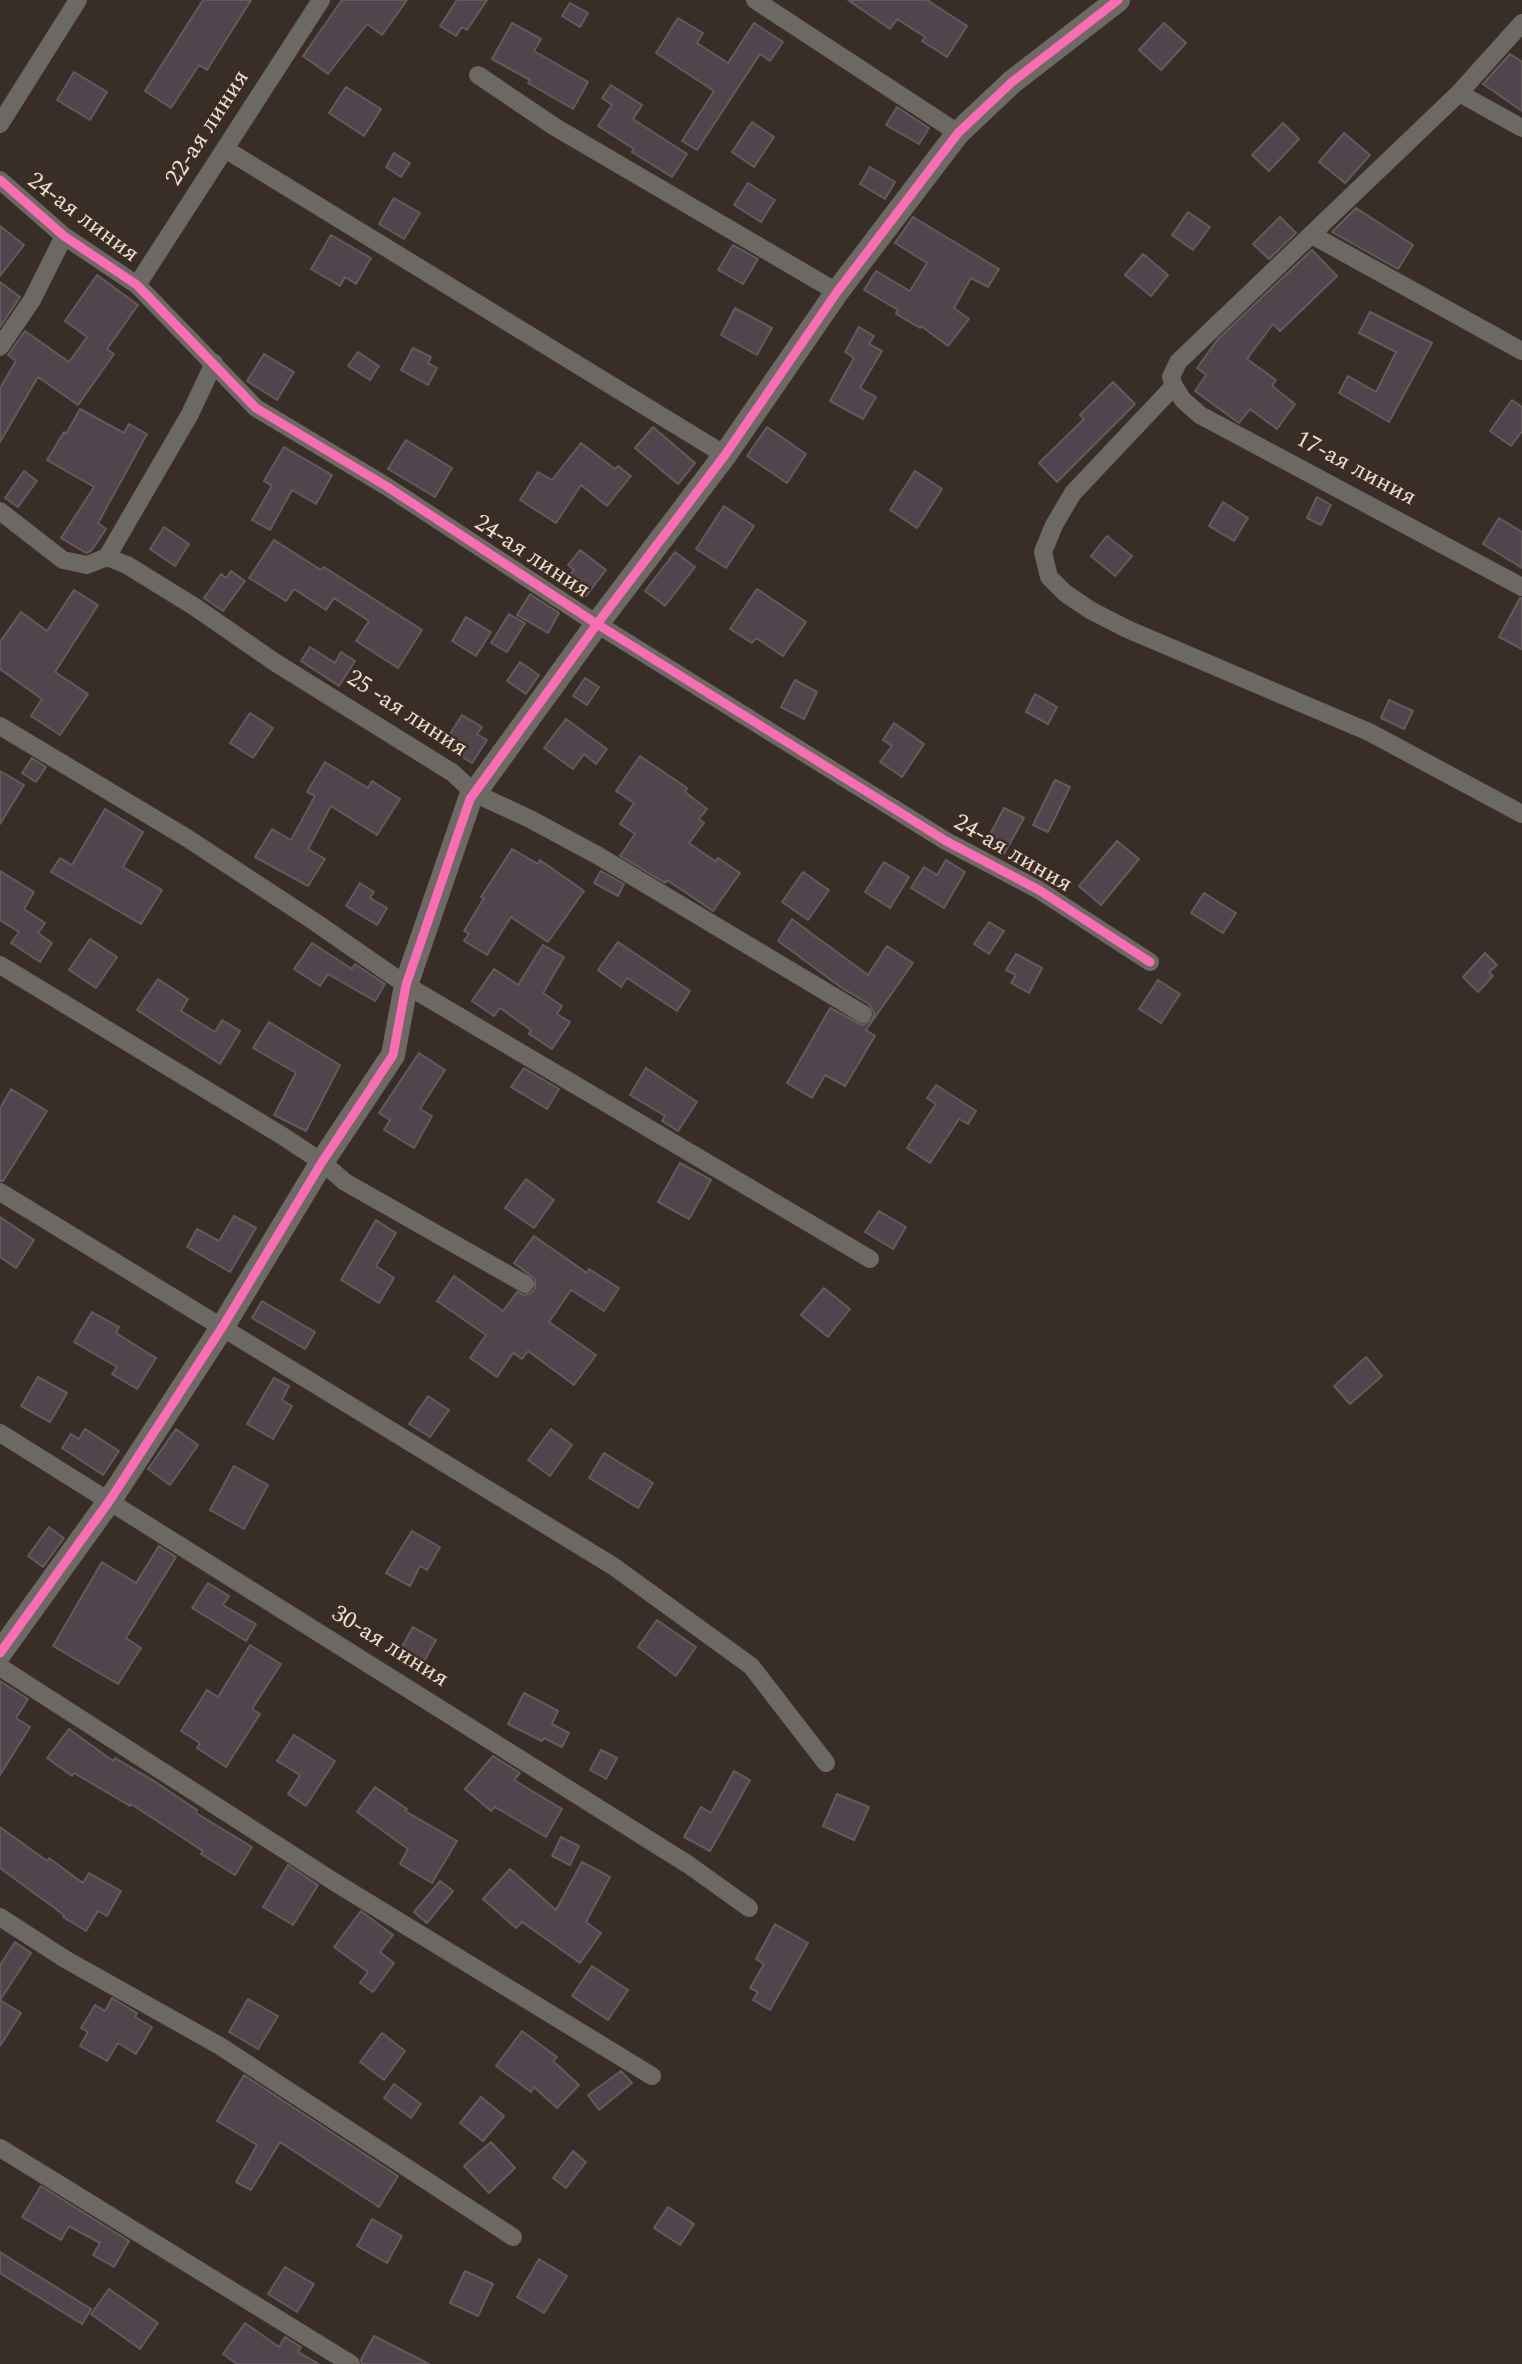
<!DOCTYPE html>
<meta charset="utf-8">
<style>
body{margin:0}
canvas{display:block;background:#382d27}
</style>
<canvas width="1522" height="2364"></canvas>
<script>
const ctx = document.querySelector('canvas').getContext('2d');
ctx.lineJoin = 'round';
function paint(path, color) {
  ctx.fillStyle = color;
  ctx.fill(path, 'evenodd');
}
function shape(rows) {
  const path = new Path2D();
  for (const r of rows) {
    path.moveTo(r[0], r[1]);
    for (let i = 2; i < r.length; i += 2) path.lineTo(r[i], r[i + 1]);
  }
  return path;
}
function trace(path, color, width, dash) {
  ctx.strokeStyle = color;
  ctx.lineWidth = width;
  ctx.lineCap = dash ? 'butt' : 'round';
  ctx.setLineDash(dash || []);
  ctx.stroke(path);
}
function write(font, color, halo, rows, align = 'center') {
  ctx.font = font + ' Spectral,serif';
  ctx.lineWidth = 5;
  ctx.setLineDash([]);
  ctx.textBaseline = 'middle';
  ctx.strokeStyle = halo;
  ctx.fillStyle = color;
  for (const [text, x, y, turn = 0] of rows) {
    ctx.save();
    ctx.translate(x, y);
    ctx.rotate((+turn || 0) * Math.PI / 180);
    ctx.textAlign = isNaN(turn) ? turn : align;
    if (halo) ctx.strokeText(text, 0, 0);
    ctx.fillText(text, 0, 0);
    ctx.restore();
  }
}
const building = shape([
 [203,0,251,0,207,70,199,65,171,108,145,91,203,0],
 [342,0,407,0,382,35,367,24,328,74,303,56,342,0],
 [457,0,487,0,467,30,462,27,456,36,440,26,457,0],
 [848,0,927,0,967,26,947,57,922,41,925,37,897,19,890,29,848,0],
 [570,3,588,13,580,27,562,16,570,3],
 [678,18,703,33,697,43,728,63,754,23,783,42,770,61,760,54,697,150,682,141,714,91,656,53,678,18],
 [512,23,541,39,534,51,588,82,573,109,528,83,530,80,492,59,512,23],
 [1164,23,1186,43,1161,70,1139,50,1164,23],
 [1510,54,1522,62,1522,111,1483,84,1510,54],
 [74,72,107,92,90,120,57,100,74,72],
 [611,85,642,105,633,119,687,154,672,177,632,152,634,149,598,126,612,105,602,98,611,85],
 [346,87,381,109,364,136,329,113,346,87],
 [897,107,929,128,919,144,886,125,897,107],
 [752,122,774,137,754,167,732,152,752,122],
 [1283,123,1299,139,1269,171,1252,155,1283,123],
 [1344,133,1370,155,1345,183,1319,162,1344,133],
 [394,153,410,163,401,177,386,167,394,153],
 [870,167,895,182,885,199,860,184,870,167],
 [748,183,775,200,761,222,734,205,748,183],
 [394,198,420,213,404,239,379,224,394,198],
 [1356,208,1413,245,1398,269,1332,232,1356,208],
 [1188,212,1210,227,1193,250,1172,235,1188,212],
 [913,217,999,269,988,287,971,278,954,308,969,319,948,346,921,326,920,328,896,314,898,310,864,290,876,271,910,291,927,263,895,243,913,217],
 [1280,217,1296,233,1269,259,1253,244,1280,217],
 [0,226,24,245,0,276,0,226],
 [331,235,371,258,356,284,345,277,340,286,311,269,331,235],
 [733,245,758,259,743,284,718,270,733,245],
 [1312,250,1337,276,1280,331,1273,324,1247,359,1276,380,1272,386,1295,404,1277,429,1250,409,1239,423,1195,391,1206,375,1197,368,1218,339,1312,250],
 [1143,254,1168,275,1151,296,1125,275,1143,254],
 [97,275,138,305,107,349,114,354,78,405,38,377,0,442,0,388,16,361,8,355,25,331,69,362,87,337,65,321,97,275],
 [0,282,20,297,0,327,0,282],
 [735,308,772,328,757,355,721,335,735,308],
 [1370,312,1432,343,1389,422,1339,393,1348,376,1376,392,1396,352,1359,333,1370,312],
 [859,327,874,336,869,344,882,351,860,388,876,397,863,419,830,401,854,358,845,352,859,327],
 [413,348,431,357,428,363,437,368,428,385,401,370,413,348],
 [358,352,379,366,370,380,348,366,358,352],
 [264,354,294,372,277,400,247,381,264,354],
 [1113,382,1135,404,1057,482,1039,463,1084,419,1080,415,1113,382],
 [1512,400,1522,407,1522,431,1511,446,1490,431,1512,400],
 [80,409,124,433,129,424,147,434,98,523,106,529,91,551,86,553,61,538,94,487,47,460,64,432,66,434,80,409],
 [653,427,695,463,678,484,635,448,653,427],
 [767,427,806,454,787,483,747,456,767,427],
 [406,440,452,468,435,497,388,469,406,440],
 [581,443,615,469,618,466,631,476,607,506,581,485,556,523,520,500,538,472,552,480,581,443],
 [284,447,332,475,316,504,292,490,270,530,252,520,272,486,264,481,284,447],
 [24,471,37,481,18,507,5,498,24,471],
 [915,471,942,489,917,528,890,510,915,471],
 [1317,497,1331,505,1321,525,1307,518,1317,497],
 [1223,502,1248,518,1234,541,1209,526,1223,502],
 [724,506,754,526,726,568,696,549,724,506],
 [1499,518,1522,532,1522,568,1483,544,1499,518],
 [164,527,189,544,175,566,150,549,164,527],
 [1107,536,1132,556,1115,576,1091,556,1107,536],
 [274,540,321,570,324,567,422,630,398,668,356,641,369,621,334,598,326,610,294,589,286,601,249,578,274,540],
 [580,550,606,570,586,596,565,581,574,570,568,565,580,550],
 [675,552,695,567,665,606,645,591,675,552],
 [231,571,245,581,223,611,204,598,221,574,226,578,231,571],
 [757,589,806,622,783,656,756,638,752,643,730,629,757,589],
 [74,590,98,605,55,672,88,694,60,735,31,716,42,699,0,669,0,642,21,612,47,631,74,590],
 [530,594,559,613,548,633,517,615,530,594],
 [1520,598,1522,598,1522,649,1499,637,1520,598],
 [509,614,525,623,507,652,491,643,509,614],
 [466,617,491,632,476,656,452,641,466,617],
 [310,647,335,663,341,652,355,661,339,686,301,661,310,647],
 [520,662,539,675,526,694,507,681,520,662],
 [585,678,599,687,587,705,573,696,585,678],
 [795,680,817,692,804,719,781,707,795,680],
 [1035,694,1057,707,1048,724,1026,712,1035,694],
 [1389,700,1413,711,1404,729,1381,718,1389,700],
 [250,713,273,728,253,758,230,743,250,713],
 [462,715,482,727,477,734,487,740,472,763,443,745,462,715],
 [566,719,607,749,596,764,584,754,573,769,544,748,566,719],
 [894,723,924,744,902,777,880,762,892,746,883,740,894,723],
 [640,756,687,788,685,792,707,809,699,819,704,823,689,843,715,861,718,858,740,873,713,911,667,880,665,883,620,856,635,834,620,824,634,803,616,791,640,756],
 [32,758,46,767,36,782,22,773,32,758],
 [325,762,368,788,372,781,400,799,377,835,331,806,308,849,325,859,308,886,255,857,272,829,291,840,315,796,307,792,325,762],
 [0,771,24,785,0,824,0,771],
 [1055,780,1070,787,1048,832,1033,825,1055,780],
 [1004,808,1024,818,1004,854,985,844,1004,808],
 [105,809,143,832,123,867,162,890,141,924,51,872,60,858,72,865,105,809],
 [1117,841,1139,859,1101,905,1079,886,1117,841],
 [512,849,538,864,540,860,584,891,548,942,511,917,487,955,464,941,469,934,464,931,484,898,481,897,512,849],
 [946,860,965,872,944,908,911,888,924,867,937,875,946,860],
 [884,862,909,877,890,908,865,892,884,862],
 [0,871,34,892,24,909,45,923,38,933,52,943,40,962,11,943,19,932,0,920,0,871],
 [601,871,624,884,618,896,594,883,601,871],
 [803,872,829,890,808,920,782,902,803,872],
 [360,883,374,892,370,898,387,908,377,925,346,906,360,883],
 [1204,893,1236,913,1223,933,1191,913,1204,893],
 [792,919,868,975,887,946,913,963,866,1030,875,1036,845,1086,825,1075,812,1098,787,1083,830,1008,862,1025,872,1020,874,1013,869,1004,842,988,778,941,792,919],
 [989,922,1004,931,989,954,974,944,989,922],
 [90,939,117,957,96,988,69,970,90,939],
 [618,942,690,991,677,1011,627,978,621,987,598,970,618,942],
 [312,943,352,969,355,964,385,984,375,1001,328,974,320,986,294,969,312,943],
 [543,945,564,957,543,993,562,1006,557,1014,570,1022,552,1049,529,1034,531,1030,500,1008,494,1016,472,1001,494,969,518,985,543,945],
 [1485,953,1497,965,1489,972,1493,976,1478,992,1463,977,1485,953],
 [1016,954,1042,968,1029,993,1011,983,1016,975,1006,970,1016,954],
 [158,979,188,999,181,1011,215,1032,222,1020,240,1031,220,1064,137,1010,158,979],
 [1158,980,1180,994,1161,1023,1139,1009,1158,980],
 [269,1022,340,1065,306,1131,274,1115,296,1073,253,1048,269,1022],
 [419,1053,445,1070,420,1109,432,1116,414,1148,384,1130,390,1120,379,1113,419,1053],
 [524,1068,559,1089,547,1109,511,1087,524,1068],
 [646,1068,697,1102,678,1131,662,1121,665,1116,630,1095,646,1068],
 [936,1085,976,1111,968,1124,959,1119,930,1163,907,1148,936,1104,927,1098,936,1085],
 [11,1089,47,1111,3,1181,0,1181,0,1108,11,1089],
 [680,1163,711,1180,689,1219,658,1202,680,1163],
 [526,1179,554,1200,534,1228,505,1208,526,1179],
 [879,1211,906,1227,893,1249,865,1232,879,1211],
 [234,1216,256,1228,230,1272,187,1247,197,1229,219,1241,234,1216],
 [0,1217,34,1240,16,1268,0,1257,0,1217],
 [376,1220,396,1233,376,1266,394,1278,379,1303,341,1280,376,1220],
 [534,1236,587,1273,589,1269,619,1288,604,1311,571,1290,549,1322,596,1355,574,1385,528,1351,522,1359,513,1353,497,1377,470,1358,486,1335,437,1301,454,1276,503,1311,517,1292,524,1295,531,1293,535,1289,535,1279,514,1263,534,1236],
 [824,1288,850,1309,828,1337,801,1315,824,1288],
 [262,1301,315,1332,305,1349,252,1318,262,1301],
 [92,1312,119,1327,116,1333,156,1358,137,1389,112,1374,117,1367,74,1342,92,1312],
 [1366,1357,1382,1376,1350,1404,1334,1386,1366,1357],
 [38,1377,67,1393,50,1422,21,1406,38,1377],
 [274,1378,289,1386,282,1400,292,1406,273,1439,247,1424,274,1378],
 [428,1396,449,1410,430,1437,409,1424,428,1396],
 [85,1429,119,1451,103,1475,62,1448,71,1434,79,1439,85,1429],
 [176,1429,198,1445,170,1485,148,1469,176,1429],
 [551,1429,572,1445,550,1476,528,1460,551,1429],
 [604,1453,653,1483,638,1508,589,1478,604,1453],
 [234,1466,268,1485,244,1529,210,1510,234,1466],
 [49,1527,64,1538,43,1567,28,1556,49,1527],
 [412,1531,440,1547,427,1570,420,1566,410,1586,386,1573,412,1531],
 [159,1546,176,1557,126,1638,141,1648,118,1684,53,1646,102,1562,136,1583,159,1546],
 [208,1583,229,1596,223,1605,256,1624,246,1641,192,1608,208,1583],
 [657,1620,696,1647,676,1676,638,1647,657,1620],
 [413,1627,436,1640,418,1672,395,1659,413,1627],
 [250,1645,281,1664,252,1709,260,1714,226,1767,197,1748,200,1743,181,1731,207,1690,218,1697,250,1645],
 [0,1681,28,1699,16,1718,30,1727,0,1775,0,1681],
 [524,1693,558,1711,552,1724,569,1733,562,1747,544,1738,542,1741,508,1724,524,1693],
 [69,1729,113,1761,115,1758,154,1781,197,1810,196,1813,252,1847,235,1875,201,1854,203,1851,131,1804,130,1806,74,1773,72,1776,47,1758,69,1729],
 [294,1735,335,1761,306,1806,288,1794,300,1775,277,1761,294,1735],
 [601,1750,617,1758,606,1779,590,1770,601,1750],
 [493,1756,520,1773,514,1780,562,1809,546,1837,495,1807,491,1811,465,1789,493,1756],
 [734,1771,750,1780,710,1851,684,1837,701,1807,711,1813,734,1771],
 [375,1787,407,1809,405,1811,457,1841,432,1883,400,1864,408,1849,357,1812,375,1787],
 [837,1794,869,1807,854,1840,823,1826,837,1794],
 [0,1827,47,1861,49,1858,83,1883,89,1873,121,1891,107,1916,98,1911,86,1931,63,1917,64,1915,0,1868,0,1827],
 [561,1837,579,1846,570,1865,552,1856,561,1837],
 [582,1862,610,1877,586,1922,601,1933,580,1963,522,1922,516,1928,483,1899,510,1869,556,1910,582,1862],
 [288,1865,318,1885,293,1925,263,1907,288,1865],
 [440,1881,453,1891,427,1923,414,1912,440,1881],
 [361,1911,393,1935,380,1952,394,1963,373,1992,360,1983,368,1972,334,1947,361,1911],
 [775,1924,808,1943,770,2010,753,2000,758,1992,750,1988,764,1964,756,1959,775,1924],
 [15,1942,31,1953,0,2000,21,2013,0,2046,0,1965,15,1942],
 [592,1966,628,1990,608,2020,572,1996,592,1966],
 [112,1998,137,2013,135,2017,152,2027,136,2054,118,2043,107,2061,80,2046,88,2032,81,2028,95,2005,105,2011,112,1998],
 [248,1999,278,2016,258,2049,229,2032,248,1999],
 [522,2031,557,2057,553,2061,579,2085,557,2108,534,2087,531,2092,496,2066,522,2031],
 [382,2033,405,2051,384,2080,360,2062,382,2033],
 [621,2071,632,2083,599,2110,588,2095,621,2071],
 [244,2075,398,2176,379,2207,280,2142,251,2190,236,2182,257,2145,217,2121,244,2075],
 [394,2084,421,2104,411,2118,384,2098,394,2084],
 [481,2097,504,2116,483,2141,460,2123,481,2097],
 [491,2142,515,2168,489,2193,464,2166,491,2142],
 [573,2151,586,2162,566,2188,553,2178,573,2151],
 [41,2186,129,2241,114,2267,93,2255,100,2243,69,2226,61,2240,22,2217,41,2186],
 [668,2207,694,2224,680,2245,654,2228,668,2207],
 [372,2219,402,2236,387,2263,357,2246,372,2219],
 [0,2252,91,2309,82,2324,0,2273,0,2252],
 [539,2259,567,2276,544,2313,517,2297,539,2259],
 [285,2267,314,2284,297,2312,268,2294,285,2267],
 [465,2271,493,2284,478,2316,450,2303,465,2271],
 [109,2289,158,2323,140,2349,91,2314,109,2289],
 [245,2323,279,2347,285,2337,301,2347,298,2352,319,2364,237,2364,223,2354,245,2323],
 [374,2336,429,2364,362,2364,361,2360,374,2336]
]);
paint(building, '#52444c');
trace(building, '#625a5b', 2);
trace(shape([
 [755,0,958,133],
 [1522,23,1459,93,1178,362,1171,377,1174,386,1183,400,1200,415,1522,587],
 [478,75,555,127,837,292],
 [1459,93,1522,128],
 [0,124,78,0],
 [225,149,725,455],
 [0,180,64,236,137,285,256,408,386,486,597,624,946,841,1039,890,1150,962],
 [1312,235,1522,351],
 [137,285,321,0],
 [0,347,32,300,64,236],
 [1174,386,1073,493,1054,525,1043,552,1049,577,1065,593,1090,610,1127,629,1369,732,1522,814],
 [0,511,63,560,87,565,107,557,127,565,195,607,276,663,453,773,474,793,530,819,597,855,863,1014],
 [107,557,190,414,214,363],
 [0,726,187,838,315,922,406,985,870,1259],
 [0,965,281,1135,322,1162,345,1182,525,1284],
 [0,1192,613,1566,751,1666,826,1763],
 [0,1433,689,1865,749,1908],
 [0,1667,336,1883,652,2076],
 [0,1917,65,1959,220,2046,513,2237],
 [0,2148,351,2364]
]), '#6c6863', 18);
trace(shape([
 [0,1653,110,1500,223,1326,322,1162,393,1055,406,985,470,799,597,624,725,455,837,292,958,133,1012,82,1118,0]
]), '#6f6965', 24);
trace(shape([
 [0,180,64,236,137,285,256,408,386,486,597,624,946,841,1039,890,1150,962],
 [0,1653,110,1500,223,1326,322,1162,393,1055,406,985,470,799,597,624,725,455,837,292,958,133,1012,82,1118,0]
]), '#f96db3', 9);
write('24px', '#ecdfd7', '#3f2c20', [
 ["22-ая линия",209,129,-57],
 ["24-ая линия",82,219,37],
 ["17-ая линия",1355,470,28],
 ["24-ая линия",531,558,33],
 ["25 -ая линия",406,715,33],
 ["24-ая линия",1012,855,30],
 ["30-ая линия",389,1648,32]
]);
</script>
